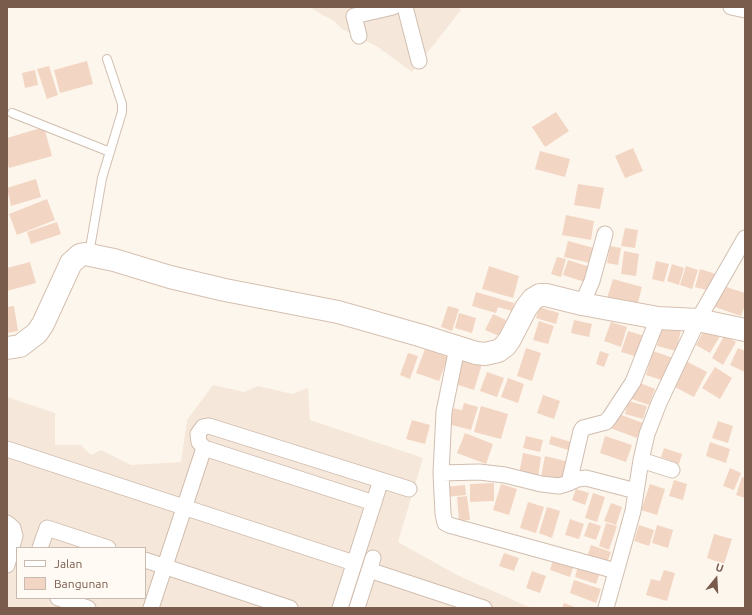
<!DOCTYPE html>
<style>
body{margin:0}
#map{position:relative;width:752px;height:615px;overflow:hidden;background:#fdf6ec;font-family:Ubuntu,sans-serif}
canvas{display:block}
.frame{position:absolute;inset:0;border:8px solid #7a5c4d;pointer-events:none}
.legend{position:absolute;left:16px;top:547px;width:130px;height:52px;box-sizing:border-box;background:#fffaf3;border:1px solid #cabbb1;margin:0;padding:5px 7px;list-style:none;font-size:12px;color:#7a5c4d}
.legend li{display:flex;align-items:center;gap:8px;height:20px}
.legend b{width:20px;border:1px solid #cabbb1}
.north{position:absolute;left:696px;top:559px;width:40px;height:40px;-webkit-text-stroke:3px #fffaf3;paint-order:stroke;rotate:18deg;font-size:11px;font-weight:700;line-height:16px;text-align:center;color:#7a5c4d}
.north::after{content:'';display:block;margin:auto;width:14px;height:18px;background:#7a5c4d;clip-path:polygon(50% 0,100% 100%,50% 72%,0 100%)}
</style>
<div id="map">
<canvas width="752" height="615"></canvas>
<div class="frame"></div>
<ul class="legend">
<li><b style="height:5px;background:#fff"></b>Jalan</li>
<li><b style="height:11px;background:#f3d5c3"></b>Bangunan</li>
</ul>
<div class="north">U</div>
</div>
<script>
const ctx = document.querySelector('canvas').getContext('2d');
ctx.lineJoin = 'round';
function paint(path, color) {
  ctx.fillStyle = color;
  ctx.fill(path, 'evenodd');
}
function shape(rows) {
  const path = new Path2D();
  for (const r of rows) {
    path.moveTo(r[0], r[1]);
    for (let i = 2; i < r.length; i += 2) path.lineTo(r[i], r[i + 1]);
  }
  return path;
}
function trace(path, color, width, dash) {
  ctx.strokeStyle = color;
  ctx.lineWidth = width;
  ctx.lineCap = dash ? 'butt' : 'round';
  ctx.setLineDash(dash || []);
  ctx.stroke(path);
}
paint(shape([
 [309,7,459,7,461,10,412,72,378,47,342,29,334,21],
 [213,385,244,392,258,386,292,394,308,388,310,420,423,458,398,542,457,575,531,608,7,608,7,397,55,413,55,445,81,445,91,455,101,450,131,465,181,462,187,420],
 [17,548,145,548,145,598,17,598]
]), '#f5e8da');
paint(shape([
 [87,61,93,84,60,93,54,70],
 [49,66,58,95,47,99,37,69],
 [35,70,38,85,25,88,22,73],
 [556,112,569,131,545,147,532,127],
 [44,127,52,156,9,168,7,161,7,138],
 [633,148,643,171,625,178,615,156],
 [540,151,570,159,565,177,535,169],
 [36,179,41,197,11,206,7,188],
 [578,184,604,188,600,209,574,205],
 [47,199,55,220,17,235,9,214],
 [566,215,594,221,591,240,562,235],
 [57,222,61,234,31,244,27,232],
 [625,228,638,230,635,248,621,246],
 [568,241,594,248,590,263,564,257],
 [610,246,621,248,618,265,607,263],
 [624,251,639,254,636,276,621,274],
 [557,257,566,259,561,277,551,274],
 [568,260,590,267,585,282,563,275],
 [656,261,669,264,664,282,652,279],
 [30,262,36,283,7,291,7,268],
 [672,264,684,268,679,285,667,281],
 [489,266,519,276,513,298,482,289],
 [686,266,698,270,692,289,680,285],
 [700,269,719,275,714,292,695,287],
 [613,279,642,287,637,306,607,298],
 [723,286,745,293,745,305,741,316,715,307],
 [476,292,514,303,512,311,498,307,496,313,472,306],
 [14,306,18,331,7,333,7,307],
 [448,306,459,309,452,331,441,327],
 [539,307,559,313,556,324,536,318],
 [459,313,476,318,472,333,455,328],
 [493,314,506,320,499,336,485,330],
 [574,320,592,324,589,337,571,333],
 [539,321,554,326,548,344,533,340],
 [611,322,627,327,621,347,604,341],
 [663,322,682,326,676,351,657,346],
 [705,328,720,336,710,353,696,345],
 [628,331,648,337,641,358,621,352],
 [724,336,736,342,723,365,712,358],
 [526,348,541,353,532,381,517,376],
 [738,348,745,351,745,372,730,365],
 [425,349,448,357,439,381,416,373],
 [600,351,609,354,604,367,596,364],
 [653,351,673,358,665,381,646,375],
 [408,353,418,356,410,379,400,375],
 [463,358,482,364,474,390,455,384],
 [684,360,707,372,694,397,671,385],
 [715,367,732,378,720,399,702,388],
 [487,372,504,378,497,397,480,391],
 [508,378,524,384,518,403,501,397],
 [635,381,655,389,649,405,629,398],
 [543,395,560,401,554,419,537,413],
 [628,401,647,406,643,419,625,414],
 [464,403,478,407,471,430,448,424,452,408,462,410],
 [481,406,508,414,501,439,474,432],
 [616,413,643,423,637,438,610,428],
 [412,420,430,425,425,444,406,439],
 [718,421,733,426,728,443,712,438],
 [465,433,493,444,486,464,457,453],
 [526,436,543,440,540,452,523,448],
 [551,436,571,442,568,450,549,444],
 [605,436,632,445,626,462,600,453],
 [710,442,730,449,726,463,706,456],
 [664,448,682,454,679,464,661,457],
 [523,453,541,457,538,477,519,474],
 [545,456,569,462,564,482,541,477],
 [730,468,741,473,734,490,723,486],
 [742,477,745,478,745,498,736,495],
 [674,480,687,484,683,500,669,496],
 [494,483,494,501,470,502,470,484],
 [501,484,517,489,509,515,493,510],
 [650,484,665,489,657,515,641,510],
 [465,485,466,495,446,497,445,487],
 [576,489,589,493,585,505,572,500],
 [593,493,605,497,597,522,585,518],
 [467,496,470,520,459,521,457,497],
 [528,502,544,507,536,533,520,528],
 [611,503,622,507,616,525,604,521],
 [547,507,560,511,552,538,539,533],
 [570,519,584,524,579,539,565,535],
 [589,522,601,526,596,540,584,536],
 [606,523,617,526,609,550,599,546],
 [639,525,654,530,649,546,634,541],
 [657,525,673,530,668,548,652,543],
 [714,534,732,539,724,564,707,558],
 [591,545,611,552,607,563,587,557],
 [504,553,519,558,514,571,499,566],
 [554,557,574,564,570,577,550,570],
 [578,566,600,573,596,584,575,577],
 [664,570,675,573,667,601,646,595,651,579,660,581],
 [532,571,546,576,540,593,526,588],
 [574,580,601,589,596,603,570,593],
 [564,603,577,608,562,608]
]), '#f3d5c3');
const lane = shape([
 [12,113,110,152],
 [89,254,102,178,122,112,122,104,107,59]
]);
const street = shape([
 [405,7,419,61],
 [731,7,745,10],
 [359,36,354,16,393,7],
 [582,304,592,281,605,234],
 [457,348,444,412,441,473,443,514,445,523,449,525,616,571],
 [7,449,354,563],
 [641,460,672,470],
 [441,473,479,472,505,475,541,484,559,486,569,483,578,479,586,478,636,491],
 [569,483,581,431,583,428,606,422,610,417,633,382,658,318],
 [374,503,204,448,199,442,198,434,203,427,209,426,409,489],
 [7,523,13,528,15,536,7,565],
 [40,548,47,528,108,548],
 [145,560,290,608],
 [369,570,484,608],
 [58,598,88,608],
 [151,608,204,448],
 [340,608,381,480],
 [357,608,373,558],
 [606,608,633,511,641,460,647,434,659,403,698,320,745,238]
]);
const secondary = shape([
 [7,348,20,346,37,333,43,324,71,263,80,255,85,254,114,260,170,277,225,290,338,312,419,335,476,353,485,354,498,351,505,346,510,339,526,308,533,299,540,295,546,295,582,304,658,318,698,320,745,330]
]);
trace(lane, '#d1beb0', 10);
trace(street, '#d1beb0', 17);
trace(secondary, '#d6c0b0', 24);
trace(lane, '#fff', 8);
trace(street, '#fff', 15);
trace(secondary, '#fff', 22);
</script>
